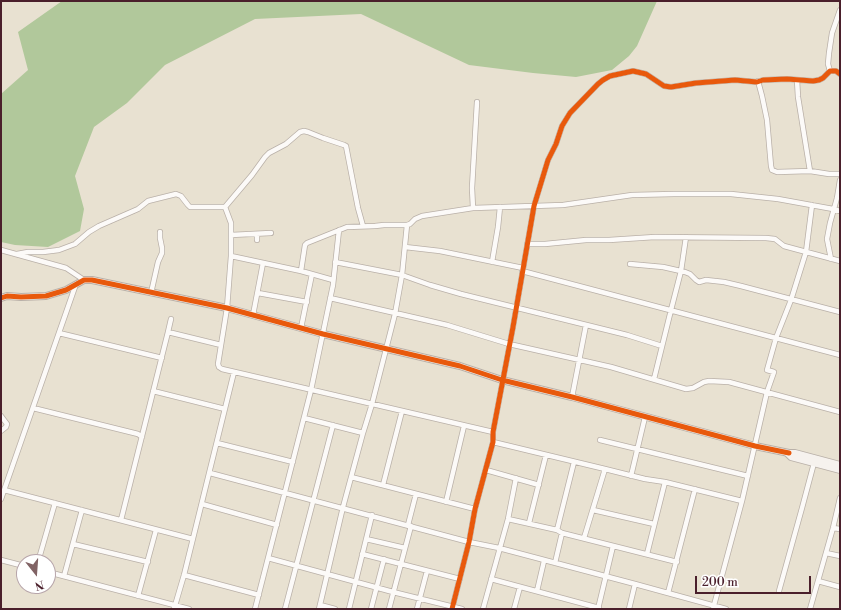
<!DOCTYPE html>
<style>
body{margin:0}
#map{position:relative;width:841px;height:610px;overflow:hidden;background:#e8e1d1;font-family:"Libre Bodoni",serif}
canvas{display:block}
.frame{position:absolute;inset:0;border:2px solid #4a1f2b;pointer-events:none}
.north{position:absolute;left:16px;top:554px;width:40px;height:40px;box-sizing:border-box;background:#fff;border:1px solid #b7a5aa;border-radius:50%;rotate:163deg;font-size:11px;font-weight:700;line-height:16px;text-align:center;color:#4a1f2b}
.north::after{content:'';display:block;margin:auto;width:14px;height:18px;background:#816365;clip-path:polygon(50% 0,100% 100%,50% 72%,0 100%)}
.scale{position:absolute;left:695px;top:576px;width:116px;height:18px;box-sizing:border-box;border:2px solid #4a1f2b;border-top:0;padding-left:5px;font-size:12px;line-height:14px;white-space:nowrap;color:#4a1f2b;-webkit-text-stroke:3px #fff;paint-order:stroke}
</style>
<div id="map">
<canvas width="841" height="610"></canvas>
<div class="frame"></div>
<div class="north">N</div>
<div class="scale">200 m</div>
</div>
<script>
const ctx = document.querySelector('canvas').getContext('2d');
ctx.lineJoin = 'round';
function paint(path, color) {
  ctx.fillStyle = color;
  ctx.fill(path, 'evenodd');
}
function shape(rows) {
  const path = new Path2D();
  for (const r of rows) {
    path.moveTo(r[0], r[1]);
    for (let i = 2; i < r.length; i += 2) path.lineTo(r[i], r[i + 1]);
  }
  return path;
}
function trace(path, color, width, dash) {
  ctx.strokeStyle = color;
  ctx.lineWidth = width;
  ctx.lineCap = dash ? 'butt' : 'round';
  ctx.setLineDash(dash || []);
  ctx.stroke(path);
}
paint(shape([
 [62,1,657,1,637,46,629,56,612,70,576,77,533,73,469,65,361,14,255,19,165,65,127,103,94,127,75,176,84,209,80,231,48,247,15,245,1,242,1,94,28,70,18,32]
]), '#b1c89b');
const street = shape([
 [830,71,828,64,829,53,832,33,840,10],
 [797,80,798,97,810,171],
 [758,81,762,96,767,120,771,166,772,170,777,172,810,171,829,174,840,174],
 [225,207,231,223,231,256,227,308,218,364,219,367,222,369,493,432],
 [473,208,472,188,477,102],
 [257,234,257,240],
 [231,235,271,233],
 [527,244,545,244,586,240,609,240,655,237,766,238,775,239,784,246,840,261],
 [405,247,440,251,523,268],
 [1,250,66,268,84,280],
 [17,254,28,252,43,252,59,250,75,244,89,232,99,226,138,209,148,201,176,194,181,196,188,205,190,207,225,207,252,175,265,157,269,153,286,144,300,132,304,131,308,132,323,138,344,145,346,146,358,208,363,226],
 [231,256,301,271,333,280],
 [831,259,827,239,830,223,837,198,840,180],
 [335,262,402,275,430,285,461,294,627,335,662,346],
 [492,262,498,227,500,207],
 [630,264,663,267,685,272,690,274,696,280,699,282,706,280,724,282,741,286,840,312],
 [301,271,305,245,307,243,347,227,375,226,384,225,407,225,410,224,415,219,422,216,473,208,563,205,632,195,674,194,731,194,778,199,833,209,840,211],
 [522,271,840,355],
 [151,293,158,262,162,253,162,248,160,238,160,232],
 [258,293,307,302],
 [330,298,447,325,509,344,611,367,686,389,693,388,704,382,709,381,729,382,840,412],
 [253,315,263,263],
 [301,328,312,274],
 [168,332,171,319],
 [59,333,162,358],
 [654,379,671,310,681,271,686,237],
 [153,391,225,409],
 [572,397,586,325],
 [33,408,138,434,142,437],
 [1,416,7,424,6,427,1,431],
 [304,418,363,433],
 [600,440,748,476],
 [493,442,605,469,645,479,665,482,742,501],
 [217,443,293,462],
 [486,470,539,485],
 [210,473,469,542,499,548,635,584,726,609],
 [631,476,645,417],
 [351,477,475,509],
 [383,485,402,411],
 [4,490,193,539],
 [1,499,76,284],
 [446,502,464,426],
 [202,504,277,525],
 [593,510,654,524],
 [508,519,557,530,562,533,677,562],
 [121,520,168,332,221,345],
 [529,523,546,455],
 [408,525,416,494],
 [833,528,840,529],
 [557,530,574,462],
 [584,538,605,469],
 [366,539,405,548],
 [73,544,148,562],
 [826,553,840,556],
 [362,554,460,579],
 [647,554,665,482],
 [268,558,393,592,462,609],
 [1,560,24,566],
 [38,562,55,503],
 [555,563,562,533],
 [48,572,189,609],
 [184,575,259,595],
 [64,576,82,510],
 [491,579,599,608],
 [818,581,840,587],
 [537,591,544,561],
 [779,591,802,508,814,463],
 [668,593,695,489],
 [138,596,156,530],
 [320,605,335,609],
 [174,609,184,575,234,372],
 [255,609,311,390,333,285,339,230],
 [285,609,333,425],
 [319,609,343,507,363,433,372,404,395,314,402,275,407,225],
 [349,609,372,515],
 [371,609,384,559],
 [389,609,411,526],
 [417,609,427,571],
 [452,609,469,542,475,509,493,442,493,432,513,327,534,206,548,160,556,144,562,126,570,113,598,84,603,80,610,76,633,71,646,74,664,86,671,87,696,83,735,80,757,82,763,80,787,79,813,81,819,80,823,78,830,71,836,71,840,74],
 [483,609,508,519,516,478],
 [514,609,520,587],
 [598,609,613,546],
 [629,609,635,584],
 [713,609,742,501,767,392,774,372,767,370,776,338,791,300,806,252,812,205],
 [810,609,833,528,840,498]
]);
const secondary = shape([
 [1,298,7,296,21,297,46,296,66,290,84,280,92,280,227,308,323,334,460,366,502,380,572,397,755,446,789,453],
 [787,453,791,457,840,470],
 [787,453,795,453,840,465]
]);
trace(street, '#b9b0a8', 6);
trace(secondary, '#b9b0a8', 8);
trace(street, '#fcfaf8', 4.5);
trace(secondary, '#f6f2ee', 6);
trace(shape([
 [1,298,7,296,21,297,46,296,66,290,84,280,92,280,227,308,323,334,460,366,502,380,572,397,755,446,789,453],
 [452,609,469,542,475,509,493,442,493,432,513,327,534,206,548,160,556,144,562,126,570,113,598,84,603,80,610,76,633,71,646,74,664,86,671,87,696,83,735,80,757,82,763,80,787,79,813,81,819,80,823,78,830,71,836,71,840,74]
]), '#e8590c', 5);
</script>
